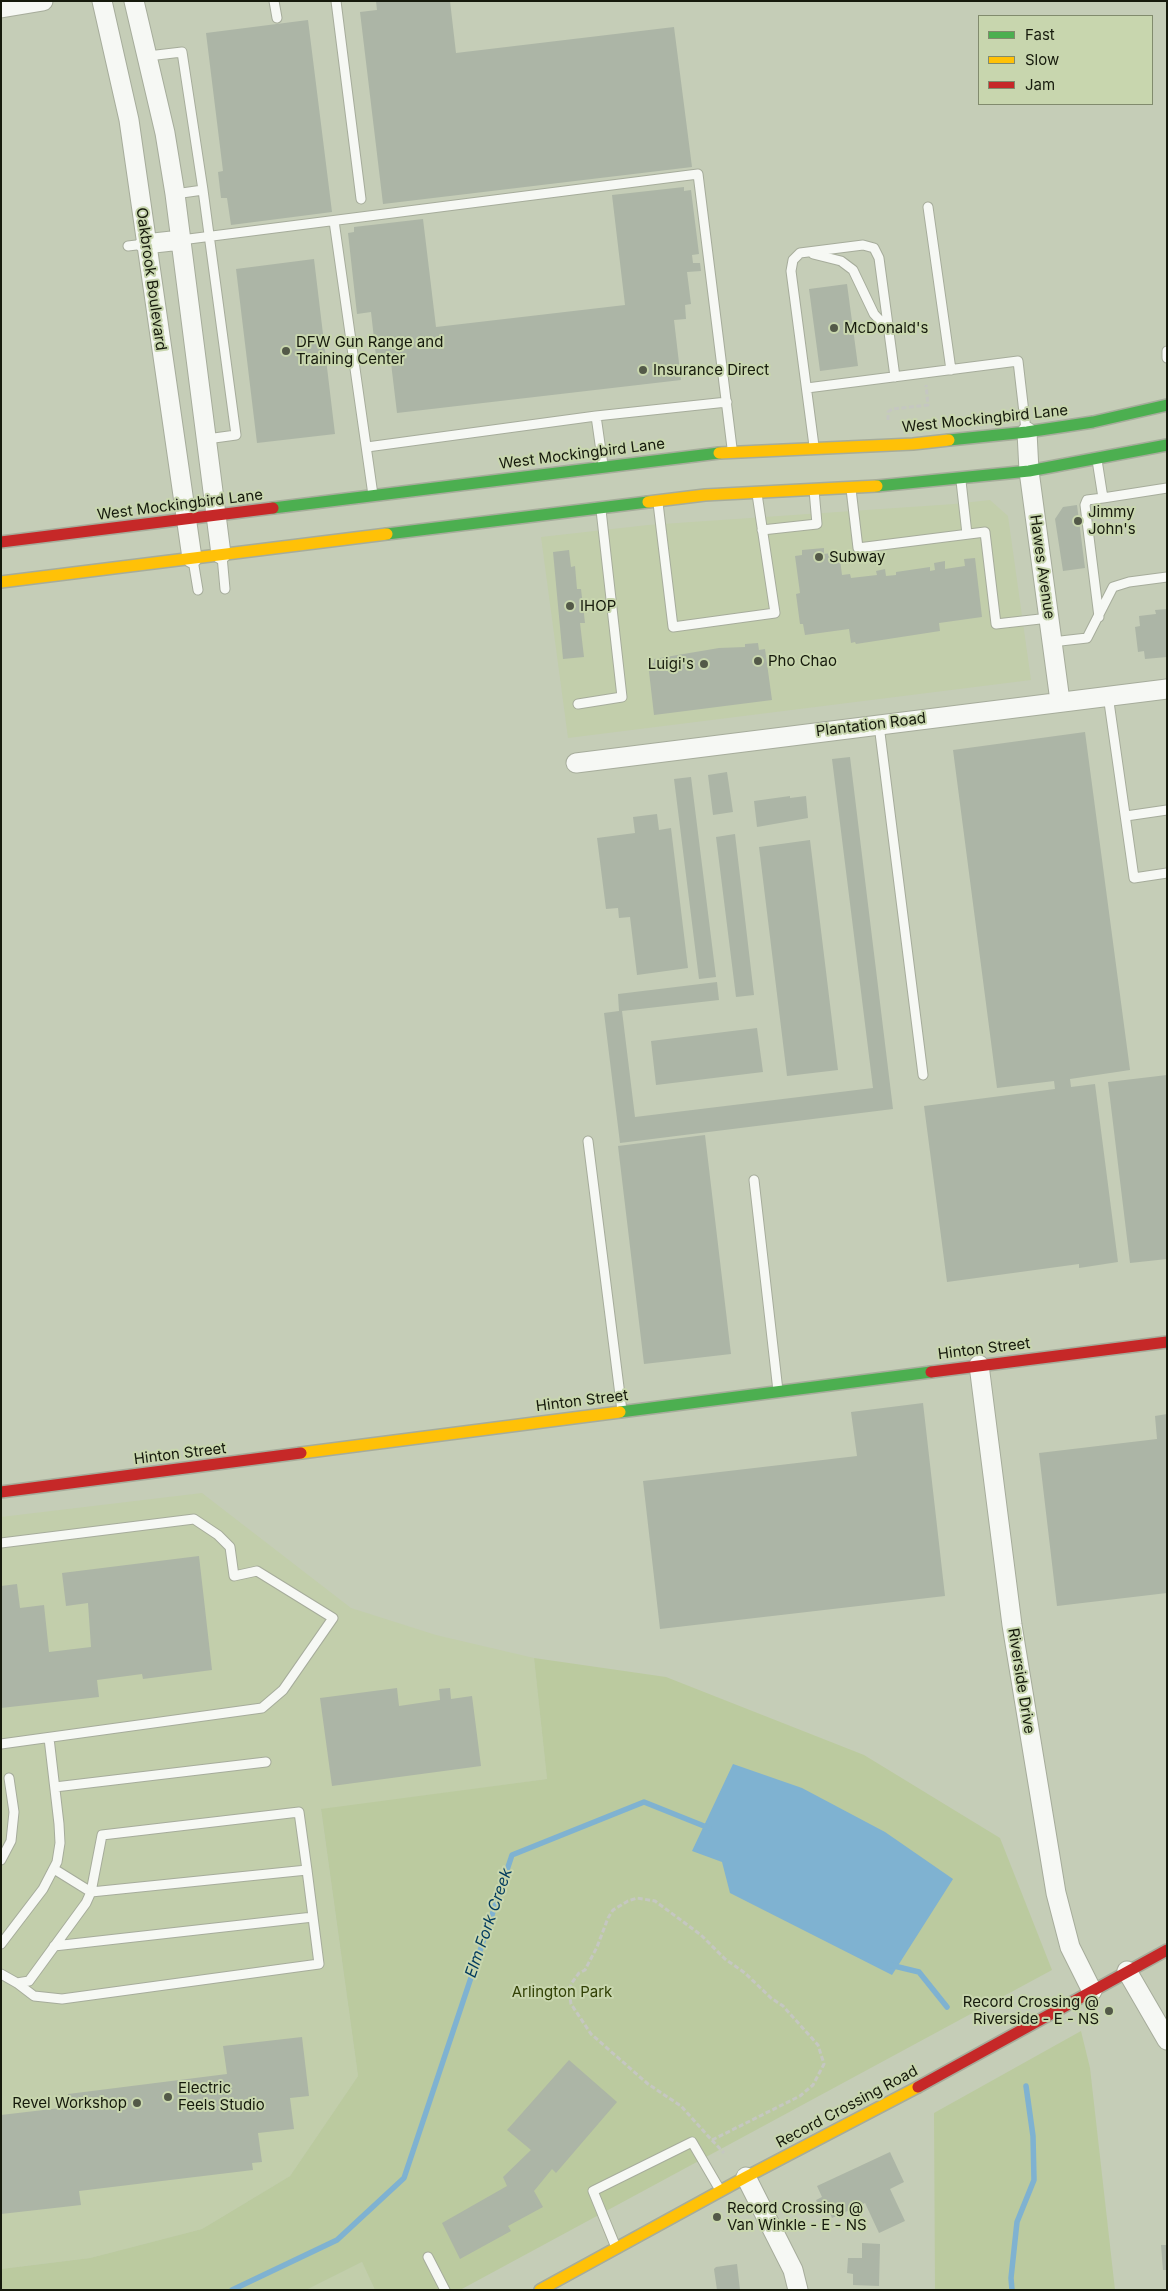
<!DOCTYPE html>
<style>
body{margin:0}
#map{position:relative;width:1168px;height:2291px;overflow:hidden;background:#c5cdb7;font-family:Inter,sans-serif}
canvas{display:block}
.frame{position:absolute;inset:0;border:2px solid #161a0c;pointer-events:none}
.legend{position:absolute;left:978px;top:15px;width:175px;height:90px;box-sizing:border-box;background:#c8d6ae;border:1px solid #818b6d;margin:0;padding:6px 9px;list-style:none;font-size:15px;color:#161a0c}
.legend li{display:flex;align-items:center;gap:10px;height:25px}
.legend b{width:25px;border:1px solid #818b6d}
</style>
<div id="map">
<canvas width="1168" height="2291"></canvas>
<div class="frame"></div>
<ul class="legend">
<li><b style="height:6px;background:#4caf50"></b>Fast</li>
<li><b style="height:6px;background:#ffc107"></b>Slow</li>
<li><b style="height:6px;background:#c62828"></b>Jam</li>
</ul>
</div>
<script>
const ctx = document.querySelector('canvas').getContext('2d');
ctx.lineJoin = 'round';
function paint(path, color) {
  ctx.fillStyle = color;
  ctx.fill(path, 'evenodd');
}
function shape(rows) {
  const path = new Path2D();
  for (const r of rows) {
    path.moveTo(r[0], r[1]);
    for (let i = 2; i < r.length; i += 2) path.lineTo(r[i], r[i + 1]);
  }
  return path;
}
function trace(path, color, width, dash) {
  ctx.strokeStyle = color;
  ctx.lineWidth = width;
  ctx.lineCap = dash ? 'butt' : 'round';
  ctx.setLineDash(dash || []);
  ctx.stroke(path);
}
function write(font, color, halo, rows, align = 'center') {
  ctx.font = font + ' Inter,sans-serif';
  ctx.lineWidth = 4;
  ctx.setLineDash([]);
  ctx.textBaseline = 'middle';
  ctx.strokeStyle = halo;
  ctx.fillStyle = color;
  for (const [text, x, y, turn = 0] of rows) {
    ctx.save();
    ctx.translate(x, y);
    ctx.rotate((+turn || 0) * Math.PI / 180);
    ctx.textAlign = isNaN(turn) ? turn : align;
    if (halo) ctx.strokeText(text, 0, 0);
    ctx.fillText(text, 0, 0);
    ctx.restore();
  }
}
paint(shape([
 [990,500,1008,516,1031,680,568,738,541,537,648,525,954,504],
 [202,1493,351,1608,436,1635,534,1658,547,1779,321,1810,358,2076,290,2176,202,2229,90,2258,1,2269,1,1517],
 [362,2262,375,2290,306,2290]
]), '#c2ceab');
paint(shape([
 [534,1658,666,1677,864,1755,1000,1838,1052,1970,460,2290,375,2290,362,2262,306,2290,1,2290,1,2269,90,2258,202,2229,290,2176,358,2076,321,1809,547,1779],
 [1081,2031,1090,2068,1115,2290,935,2290,934,2113]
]), '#bbca9f');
paint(shape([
 [733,1764,802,1788,885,1832,953,1879,892,1975,730,1893,722,1862,692,1851]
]), '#7fb2d1');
trace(shape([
 [890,1965,919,1972,947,2007],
 [232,2290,337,2240,404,2178,512,1855,644,1802,709,1828],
 [1012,2290,1011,2278,1017,2222,1034,2180,1033,2136,1026,2086]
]), '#7fb2d1', 5.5);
paint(shape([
 [376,1,450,1,456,53,674,27,692,167,383,204,360,12,377,10],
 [308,20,332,212,231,225,227,198,221,198,218,172,223,171,206,33],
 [684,187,684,191,691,190,699,254,692,255,693,263,700,263,701,271,687,272,691,304,685,305,686,319,674,320,681,380,397,413,391,363,377,365,371,312,357,314,348,233,354,232,354,227,423,219,436,327,625,305,612,195],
 [314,259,335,434,257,443,236,269],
 [847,284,858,366,820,371,809,289],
 [1077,505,1085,568,1063,571,1055,519,1063,507],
 [824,548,824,554,839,552,842,575,850,574,851,578,877,575,876,571,885,569,886,576,896,575,896,572,930,567,930,571,935,570,934,563,945,561,945,569,965,566,964,559,975,558,982,617,939,623,940,631,856,644,855,642,851,643,849,629,805,635,803,624,800,624,796,594,800,593,795,556,802,555,802,550],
 [569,550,571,567,575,566,577,589,581,589,585,623,580,623,584,657,563,659,553,552],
 [1167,609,1167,657,1145,659,1144,651,1138,652,1135,627,1140,626,1139,616,1156,614,1155,610],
 [758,643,759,650,765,649,772,700,654,715,648,663,654,663,654,659,719,648,745,647,745,644],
 [1085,732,1130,1070,1070,1079,1071,1087,1095,1084,1118,1262,1079,1268,1079,1264,947,1282,924,1106,1055,1089,1054,1081,997,1088,953,750],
 [850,757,893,1109,620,1143,604,1013,619,1011,618,994,717,982,719,1000,622,1011,635,1117,873,1088,832,759],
 [727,772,733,812,713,815,708,775],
 [691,777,716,977,699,979,674,779],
 [790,796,790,798,806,796,808,818,757,827,754,801],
 [657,814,659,830,671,828,688,968,637,975,630,917,619,918,618,908,606,909,597,838,635,833,633,817],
 [735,834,754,995,736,997,716,837],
 [810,840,838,1070,787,1076,759,847],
 [757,1028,763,1072,656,1085,651,1041],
 [1167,1075,1167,1259,1130,1263,1108,1082],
 [705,1135,731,1354,644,1364,618,1146],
 [923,1403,945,1596,660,1629,643,1481,857,1456,851,1412],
 [1167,1414,1167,1593,1057,1606,1039,1453,1157,1439,1155,1416],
 [199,1556,212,1670,143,1679,142,1674,97,1680,99,1697,1,1708,1,1586,17,1584,20,1608,44,1605,49,1652,91,1647,88,1603,66,1606,62,1573],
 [397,1688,399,1706,440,1700,439,1689,450,1688,451,1699,472,1696,481,1766,332,1786,320,1698],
 [302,2037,309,2096,290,2098,294,2129,258,2133,262,2162,252,2163,253,2170,79,2191,81,2205,1,2214,1,2115,69,2107,68,2094,227,2074,223,2046],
 [569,2060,617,2102,556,2173,552,2169,534,2191,543,2207,508,2226,511,2231,460,2259,442,2223,507,2186,503,2177,531,2150,507,2130],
 [890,2152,904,2182,890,2189,905,2221,879,2233,865,2203,832,2218,827,2207,821,2211,816,2200,822,2197,817,2186],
 [862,2243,880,2244,879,2286,853,2285,853,2274,847,2273,848,2258,862,2258],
 [1161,2245,1167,2245,1167,2270,1163,2270],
 [737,2264,740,2290,717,2290,714,2269,716,2267]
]), '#acb5a6');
const lane = shape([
 [274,1,277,18],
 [336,1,361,199],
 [148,56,182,52,203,190],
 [175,194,203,190,236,435,207,439],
 [928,207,951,370],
 [334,221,373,495],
 [181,240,698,174,732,448],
 [128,246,145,244],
 [813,254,841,261,853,270,874,314,889,330],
 [1167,351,1167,358],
 [807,388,1018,361,1026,430],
 [596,416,727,402],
 [814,446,791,271,793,260,800,253,863,245,874,248,879,258,895,377],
 [367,447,596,416,603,465],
 [1097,460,1103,498,1167,488],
 [961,481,967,534],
 [851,489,858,548,985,532,996,624,1049,618],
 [658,503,673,627,775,613,757,494],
 [762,530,817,524,814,490],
 [222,556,225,589],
 [193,560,198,590],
 [1099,617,1085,505,1087,500,1103,498],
 [1052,642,1087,638,1113,587,1129,582,1167,577],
 [1108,695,1134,878,1167,873],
 [578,704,622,697,601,510],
 [879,725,923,1075],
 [1126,816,1167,810],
 [588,1141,622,1411],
 [754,1180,778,1391],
 [1,1543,194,1519,218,1535,230,1547,234,1576,257,1571,333,1618,283,1690,262,1708,1,1744],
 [55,1787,266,1762],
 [1,1860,11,1841,14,1812,9,1778],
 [1,1944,43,1889,57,1862,60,1843,59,1824,49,1738],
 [54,1946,313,1917],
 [1,1974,17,1983,29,1981,86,1903,91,1892,54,1869],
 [17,1983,34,1996,62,1999,319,1964,307,1870,299,1812,102,1835,91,1892,307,1870],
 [615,2245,593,2191,692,2142,720,2190],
 [428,2257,445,2290]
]);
const street = shape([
 [102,1,129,120,192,558],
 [134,1,165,133,175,194,221,554],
 [1,8,43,1],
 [145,244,181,240],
 [1027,432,1029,471,1060,701],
 [576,763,1167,689],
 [979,1365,1012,1625,1056,1893,1070,1947,1092,1991],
 [1127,1971,1167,2040],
 [746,2177,793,2270,798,2290]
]);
const fast = shape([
 [949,440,1027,432,1093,422,1167,405],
 [877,486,1029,471,1167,445],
 [273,508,719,453],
 [387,534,648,502],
 [620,1412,931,1372]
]);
const slow = shape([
 [719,453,913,444,949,440],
 [648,502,705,495,877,486],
 [1,582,387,534],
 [301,1453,620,1412],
 [540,2290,746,2177,918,2087]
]);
const jam = shape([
 [1,542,273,508],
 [931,1372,1167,1342],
 [1,1492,301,1453],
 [918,2087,1167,1950]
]);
trace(lane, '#a6ac9b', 11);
trace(street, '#a6ac9b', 21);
trace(fast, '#a6ac9b', 14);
trace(slow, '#a6ac9b', 14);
trace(jam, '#a6ac9b', 14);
trace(shape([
 [888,420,888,412,892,409,928,405,926,385],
 [712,2140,800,2096,813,2085,824,2064,818,2045,783,2006,771,1998,745,1973,725,1959,701,1935,655,1901,637,1898,628,1901,613,1910,608,1918,597,1947,585,1970,579,1973,571,1984,569,1991,571,2004,591,2034,648,2084,681,2106,708,2136,724,2153]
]), '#c5c7c1', 3, [5, 2.5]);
trace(lane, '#f6f8f4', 9);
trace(street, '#f6f8f4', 19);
trace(fast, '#4caf50', 11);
trace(slow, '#ffc107', 11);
trace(jam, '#c62828', 11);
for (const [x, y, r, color] of [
 [834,328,5,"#535948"],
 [286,351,5,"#535948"],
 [643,370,5,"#535948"],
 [1078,521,5,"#535948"],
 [819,557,5,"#535948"],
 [570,606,5,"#535948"],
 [758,661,5,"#535948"],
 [704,664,5,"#535948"],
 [1109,2011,5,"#535948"],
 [168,2097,5,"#535948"],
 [137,2103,5,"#535948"],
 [717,2217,5,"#535948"]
]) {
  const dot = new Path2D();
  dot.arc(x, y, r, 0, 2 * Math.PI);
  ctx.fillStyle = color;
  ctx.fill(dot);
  trace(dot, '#c8d6ae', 2);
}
write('15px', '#161a0c', '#c8d6ae', [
 ["Oakbrook Boulevard",151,279,82],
 ["West Mockingbird Lane",985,419,-6],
 ["West Mockingbird Lane",582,454,-7],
 ["West Mockingbird Lane",180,505,-7],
 ["Hawes Avenue",1042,567,82],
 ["Plantation Road",871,725,-7],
 ["Hinton Street",984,1349,-7],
 ["Hinton Street",582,1401,-7],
 ["Hinton Street",180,1454,-7],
 ["Riverside Drive",1021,1681,81],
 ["Record Crossing Road",847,2107,-28]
]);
write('15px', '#161a0c', '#c8d6ae', [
 ["McDonald's",844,328],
 ["DFW Gun Range and",296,342],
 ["Training Center",296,359],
 ["Insurance Direct",653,370],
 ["Jimmy",1088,512],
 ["John's",1088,529],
 ["Subway",829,557],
 ["IHOP",580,606],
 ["Pho Chao",768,661],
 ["Luigi's",694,664,"right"],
 ["Record Crossing @",1099,2002,"right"],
 ["Riverside - E - NS",1099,2019,"right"],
 ["Electric",178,2088],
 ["Feels Studio",178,2105],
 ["Revel Workshop",127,2103,"right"],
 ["Record Crossing @",727,2208],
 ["Van Winkle - E - NS",727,2225]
], 'left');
write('15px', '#314004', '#c8d6ae', [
 ["Arlington Park",562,1992]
]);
write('italic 16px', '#003a5d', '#c8d6ae', [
 ["Elm Fork Creek",489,1923,-71]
]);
</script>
